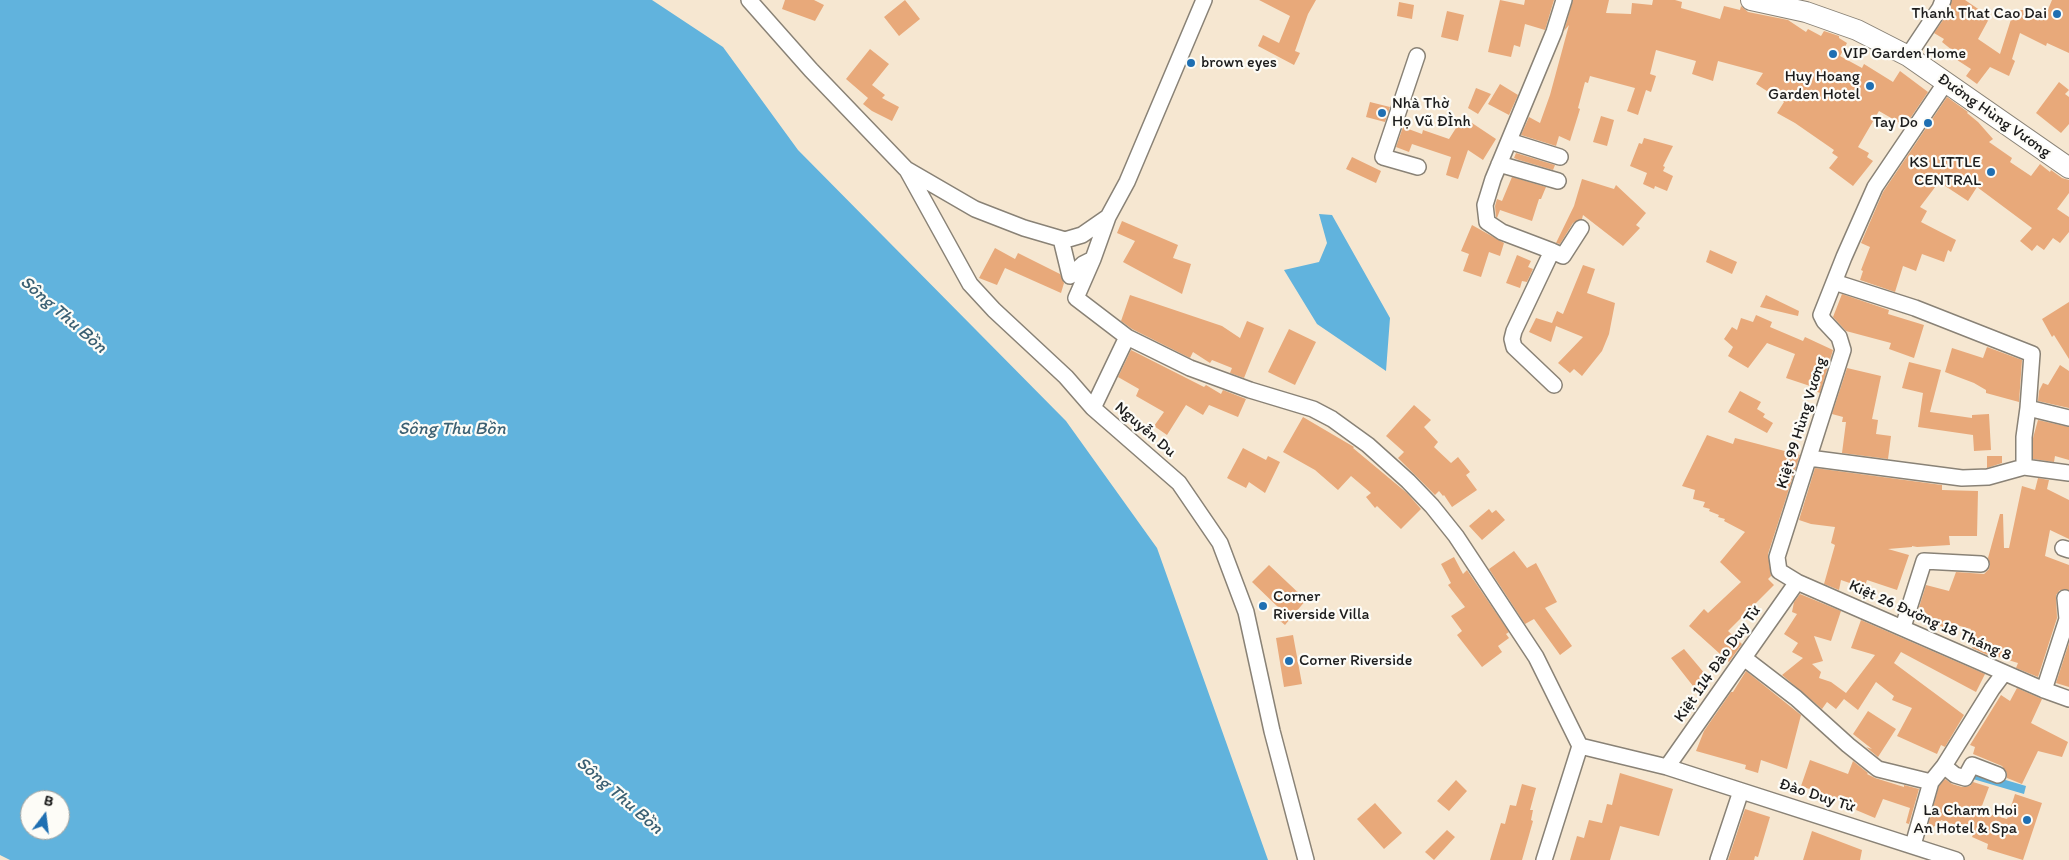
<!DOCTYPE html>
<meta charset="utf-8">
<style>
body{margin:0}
#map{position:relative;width:2069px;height:860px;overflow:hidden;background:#f6e7d1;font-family:Itim,sans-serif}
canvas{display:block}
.north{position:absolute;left:20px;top:790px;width:50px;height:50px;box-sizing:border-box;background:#fdfcf7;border:1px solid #a3a29f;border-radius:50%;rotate:15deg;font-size:14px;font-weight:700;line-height:20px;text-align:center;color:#1c1c1c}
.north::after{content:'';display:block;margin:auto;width:18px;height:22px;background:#1f6fb2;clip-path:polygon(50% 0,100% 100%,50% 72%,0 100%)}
</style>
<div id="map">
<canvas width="2069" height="860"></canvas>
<div class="north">B</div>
</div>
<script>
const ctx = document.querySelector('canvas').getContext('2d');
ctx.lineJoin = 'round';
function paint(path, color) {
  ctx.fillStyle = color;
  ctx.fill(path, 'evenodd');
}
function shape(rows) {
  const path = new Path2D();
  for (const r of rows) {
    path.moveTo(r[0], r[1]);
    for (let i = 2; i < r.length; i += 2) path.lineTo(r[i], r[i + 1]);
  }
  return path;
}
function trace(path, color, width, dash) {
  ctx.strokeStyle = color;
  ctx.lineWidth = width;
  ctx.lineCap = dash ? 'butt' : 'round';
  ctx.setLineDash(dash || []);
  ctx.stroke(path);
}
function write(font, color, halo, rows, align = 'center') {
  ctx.font = font + ' Itim,sans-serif';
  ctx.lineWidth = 4.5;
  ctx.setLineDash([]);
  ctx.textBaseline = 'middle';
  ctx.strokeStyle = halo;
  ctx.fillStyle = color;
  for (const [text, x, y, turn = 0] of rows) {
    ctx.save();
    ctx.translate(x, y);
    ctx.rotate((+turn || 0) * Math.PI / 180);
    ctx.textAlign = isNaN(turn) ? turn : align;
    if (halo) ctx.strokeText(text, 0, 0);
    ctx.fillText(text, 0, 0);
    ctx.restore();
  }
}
paint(shape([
 [0,0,652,0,723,47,798,150,1066,421,1157,548,1268,860,10,860,0,855],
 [30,800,60,800,60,830,30,830],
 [1319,214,1332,215,1390,318,1386,371,1317,324,1284,270,1319,262,1327,243],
 [1975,771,2026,786,2024,794,1973,779]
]), '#61b3dd');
paint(shape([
 [785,0,814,0,824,5,815,21,782,9],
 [905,0,920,19,899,36,884,17],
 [1259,0,1316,0,1308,14,1295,51,1300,53,1294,65,1258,46,1263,35,1279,43,1290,16],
 [1500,0,1524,5,1525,0,1554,0,1545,30,1525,24,1520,47,1514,45,1511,57,1488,52],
 [1573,0,1609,0,1606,13,1631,14,1632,3,1652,5,1653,0,1675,0,1682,2,1681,8,1720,19,1724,6,1740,10,1741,6,1748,12,1788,20,1806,32,1808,29,1821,36,1824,31,1839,36,1839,38,1847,43,1840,56,1862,68,1864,64,1893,82,1900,71,1928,92,1905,126,1879,111,1858,147,1869,153,1867,157,1873,161,1853,186,1829,168,1838,157,1832,153,1834,150,1795,123,1777,113,1784,102,1756,84,1763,73,1718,61,1713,81,1692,74,1696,61,1656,50,1650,74,1656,76,1651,92,1646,90,1638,115,1627,111,1635,88,1590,76,1588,83,1585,82,1578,108,1580,109,1570,141,1559,136,1556,146,1521,135,1529,117,1540,123,1550,95,1569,25,1564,31],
 [1952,0,1965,0,1990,17,1978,39,2000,54,2014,10,2023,10,2044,19,2052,0,2069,0,2069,53,2047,43,2046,46,2020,33,2012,59,2015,61,2009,76,1990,67,1977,84,1966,76,1971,69,1954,58,1957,54,1942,42,1944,39,1934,33,1948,13],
 [1399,2,1414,5,1412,19,1397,16],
 [1447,11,1464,15,1458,41,1441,37],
 [870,49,889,64,872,85,885,95,882,98,899,107,892,121,872,111,863,104,868,98,846,79],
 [2059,82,2069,90,2065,94,2069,97,2069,124,2061,133,2036,113],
 [1500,84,1518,95,1509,115,1488,104],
 [1476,88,1491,94,1478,114,1468,108],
 [1947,97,1968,112,1967,113,1978,122,1993,139,1989,142,2012,158,2010,162,2031,176,2040,164,2050,172,2051,170,2062,178,2069,180,2069,193,2057,209,2069,217,2069,232,2060,243,2053,238,2044,250,2037,245,2032,251,2020,241,2032,228,1977,187,1968,201,1939,182,1920,207,1927,211,1921,222,1956,240,1951,252,1948,250,1944,262,1922,254,1916,271,1903,266,1895,292,1860,280,1863,271,1861,270,1870,247,1861,243,1883,192],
 [1370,102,1390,107,1385,122,1366,117],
 [1601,116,1614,120,1607,146,1593,142],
 [1463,117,1496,139,1483,160,1468,150,1458,179,1446,175,1451,157,1412,144,1409,152,1396,147,1403,127,1422,134,1423,130,1449,139],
 [1644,138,1673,146,1663,166,1665,167,1663,171,1673,176,1667,191,1655,186,1654,189,1643,184,1647,173,1630,166,1639,143,1642,144],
 [1516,153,1555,165,1553,170,1519,160,1514,158],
 [1352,157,1381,171,1376,183,1346,169],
 [1512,177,1546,187,1541,199,1539,199,1532,221,1500,210,1497,218,1496,217,1495,206,1497,199,1502,201],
 [1582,179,1614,189,1616,185,1646,213,1636,225,1640,228,1623,246,1583,215,1582,219,1573,223,1560,244,1556,243,1574,206],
 [1122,221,1178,245,1173,258,1191,264,1182,294,1123,262,1135,241,1117,233],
 [1472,225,1504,243,1500,256,1489,252,1481,277,1463,271,1469,254,1461,251],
 [995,248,1015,259,1018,253,1060,274,1064,283,1061,293,1005,268,997,285,979,278],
 [1710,250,1737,262,1732,274,1706,262],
 [1517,255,1531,261,1528,267,1533,269,1527,282,1522,281,1520,288,1506,283],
 [1583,265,1595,269,1587,293,1615,303,1609,334,1602,351,1582,376,1574,369,1570,373,1558,363,1583,337,1556,326,1551,342,1529,332,1536,318,1552,323,1557,311,1563,314],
 [1842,294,1889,310,1888,314,1924,325,1914,358,1889,349,1891,343,1846,331,1833,317],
 [1130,295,1222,326,1240,338,1247,321,1264,328,1244,378,1230,373,1232,368,1212,360,1210,363,1193,352,1190,358,1132,329,1121,321],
 [1766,295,1799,311,1798,316,1760,307],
 [2069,302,2069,359,2054,335,2052,337,2042,319],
 [1756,315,1772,322,1770,327,1803,341,1805,337,1833,350,1820,393,1815,391,1816,388,1786,378,1795,354,1767,343,1748,368,1728,356,1733,347,1724,339,1732,327,1737,330,1741,318,1753,322],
 [1289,329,1316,342,1295,385,1268,372],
 [1987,347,2022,360,2019,402,1986,393,1986,390,1974,383,1945,372,1952,348,1983,358],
 [1131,350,1204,387,1206,385,1221,394,1223,390,1246,399,1238,417,1209,405,1203,415,1186,405,1167,435,1154,426,1164,412,1136,396,1139,389,1118,377],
 [1909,362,1941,370,1930,412,1972,418,1972,415,1989,414,1991,450,1974,451,1973,435,1918,427,1923,393,1902,388],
 [2060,365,2069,371,2069,408,2038,401,2039,391,2043,383,2048,385],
 [1847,368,1881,376,1872,419,1878,420,1876,434,1891,436,1888,459,1842,453,1846,422,1842,422,1843,417,1832,414],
 [1740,391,1761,402,1757,409,1765,414,1763,417,1773,423,1767,433,1728,412],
 [1414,405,1431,420,1424,427,1438,442,1434,447,1451,463,1458,457,1470,472,1466,475,1477,490,1452,507,1444,495,1443,496,1439,491,1435,495,1398,458,1404,452,1386,436],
 [1303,417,1354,447,1353,448,1407,493,1421,509,1401,529,1377,506,1375,508,1366,497,1371,493,1351,476,1338,490,1315,470,1283,452],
 [2038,420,2069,427,2069,460,2055,456,2054,462,2033,459,2033,438],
 [1707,435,1733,444,1735,438,1800,455,1768,554,1771,576,1768,579,1774,585,1728,631,1742,644,1729,662,1689,626,1704,609,1708,613,1741,582,1720,562,1745,532,1724,521,1725,519,1718,517,1719,515,1709,511,1710,509,1703,507,1705,502,1693,499,1695,490,1682,486],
 [1243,448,1266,460,1268,456,1280,462,1265,493,1249,482,1246,488,1227,478],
 [1987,456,2002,456,2002,463,1987,468],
 [1815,468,1942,485,1942,490,1978,491,1977,536,1949,536,1950,545,1917,547,1912,546,1912,547,1888,549,1909,555,1897,590,1867,580,1864,588,1841,580,1839,590,1824,584,1835,545,1831,543,1835,527,1811,524,1799,520],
 [2038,478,2049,480,2047,489,2069,500,2069,539,2050,530,2045,556,2069,565,2069,590,2060,590,2056,595,2057,618,2038,677,2016,668,2018,663,1995,656,1994,658,1972,648,1976,638,1969,636,1971,629,1945,622,1943,627,1916,617,1926,585,1949,591,1956,572,1984,574,1989,569,1990,564,1988,558,2000,514,2003,514,2004,548,2009,548,2022,486,2035,490],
 [1489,509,1492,513,1496,510,1505,520,1482,540,1469,526],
 [1514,551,1527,568,1536,563,1557,602,1545,608,1572,646,1560,655,1534,619,1525,624,1489,569],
 [1454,557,1463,574,1467,570,1509,632,1506,634,1509,638,1498,646,1502,652,1482,667,1457,635,1462,631,1451,616,1465,607,1448,585,1451,583,1441,564],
 [1269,565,1306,600,1285,625,1273,615,1279,608,1252,582],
 [1800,594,1841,611,1831,641,1814,636,1823,661,1812,664,1821,672,1819,678,1831,682,1846,693,1875,655,1851,648,1861,620,1985,674,1976,692,1901,652,1894,663,1964,715,1945,747,1941,745,1937,754,1897,736,1912,708,1892,700,1894,696,1876,682,1858,710,1844,699,1836,709,1827,702,1822,709,1782,675,1803,658,1792,652,1798,643,1784,634,1797,614,1792,612,1794,602],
 [1293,635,1302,684,1284,687,1276,638],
 [2069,643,2069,687,2056,683],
 [1684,649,1711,681,1700,691,1694,685,1693,686,1671,658],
 [1746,671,1801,715,1787,769,1761,760,1758,773,1745,769,1746,765,1696,751,1704,731,1731,692,1733,692],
 [2017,688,2042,699,2031,723,2068,742,2062,757,2038,751,2022,784,2007,778,2007,773,2002,766,1973,754,1975,747,1970,745,2001,695,2010,701],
 [1868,711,1896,729,1878,757,1866,747,1872,749,1853,734],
 [1810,760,1848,774,1853,761,1868,773,1867,774,1875,778,1904,787,1904,785,1919,789,1909,824,1906,823,1910,808,1883,799,1875,818,1856,810,1857,806,1801,786],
 [1620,773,1673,789,1659,836,1620,826,1610,860,1570,860,1577,836,1584,838,1589,820,1602,823,1607,804,1612,805],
 [1945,779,1952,784,1962,787,1970,786,1973,782,1989,787,1980,811,2007,819,2015,794,2042,803,2023,860,1987,849,1988,844,1972,837,1974,832,1941,820,1938,827,1934,826,1932,831,1927,829,1939,786],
 [1456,780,1467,791,1449,811,1437,801],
 [1522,784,1536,788,1530,810,1533,810,1531,820,1533,821,1522,860,1490,860,1501,823,1505,824,1510,805,1516,806],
 [1375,803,1402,833,1384,849,1357,819],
 [1745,809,1770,817,1758,857,1755,856,1754,860,1728,860],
 [1447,830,1455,837,1434,860,1425,852],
 [1812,831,1862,850,1860,860,1803,860]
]), '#e8a97a');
const minor = shape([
 [749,0,811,70,906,169,975,209,1024,228,1065,240,1082,235,1108,217],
 [1204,0,1127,182,1108,217,1093,259,1076,298,1127,337,1093,408,1179,483,1220,543,1246,612,1272,731,1306,860],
 [1417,56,1383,157,1418,167],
 [1908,56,1940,8,1943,0],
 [1946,82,1875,187,1844,257,1821,315,1824,321,1839,337,1843,350,1777,557,1779,571,1797,582,2044,690,2069,699],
 [1509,141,1560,157],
 [1499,164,1558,181],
 [907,170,970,284,994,310,1066,377,1093,408],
 [1061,239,1070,276,1083,264,1093,259],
 [1552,251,1563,256,1581,228],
 [1834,282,1915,308,2032,354,2028,408,2024,437,2024,467],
 [1127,337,1190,368,1250,390,1313,409,1332,419,1368,445,1408,481,1432,506,1456,536,1536,657,1580,746,1544,860],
 [1554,385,1514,347,1512,339,1514,331,1552,251,1502,232,1487,222,1485,205,1493,179,1554,32,1564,0],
 [2028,408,2069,418],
 [1809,458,1962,478,1988,477,2024,467,2069,473],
 [2063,548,2069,550],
 [1903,627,1924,561,1981,564],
 [1744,658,1796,698,1848,745,1878,769,1931,782],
 [2044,690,2067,619,2065,598],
 [1580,746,1667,767,1956,860],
 [1944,766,1955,775,1965,778,1972,765,1998,775],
 [1667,767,1797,582],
 [1913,845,1931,782,1944,766,1992,689,2004,673],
 [1718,860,1741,791]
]);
const major = shape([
 [1751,0,1806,12,1857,30,1908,56,2069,168]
]);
trace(minor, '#898276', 18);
trace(major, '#898276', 22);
trace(minor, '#fff', 15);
trace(major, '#fff', 20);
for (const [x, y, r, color] of [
 [2057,14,5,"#1f6fb2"],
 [1833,54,5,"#1f6fb2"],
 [1191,63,5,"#1f6fb2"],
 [1870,86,5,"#1f6fb2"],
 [1382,113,5,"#1f6fb2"],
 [1928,123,5,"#1f6fb2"],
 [1991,172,5,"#1f6fb2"],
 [1263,606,5,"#1f6fb2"],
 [1289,661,5,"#1f6fb2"],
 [2027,820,5,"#1f6fb2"]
]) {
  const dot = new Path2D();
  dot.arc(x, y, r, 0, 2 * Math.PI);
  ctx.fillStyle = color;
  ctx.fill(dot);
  trace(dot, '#fdfcf7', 2);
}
write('16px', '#1c1c1c', '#fdfcf7', [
 ["Thanh That Cao Dai",2047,14],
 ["VIP Garden Home",1843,54,"left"],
 ["brown eyes",1201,63,"left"],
 ["Huy Hoang",1860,77],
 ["Garden Hotel",1860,95],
 ["Nhà Thờ",1392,104,"left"],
 ["Họ Vũ ĐÌnh",1392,122,"left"],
 ["Tay Do",1918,123],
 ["KS LITTLE",1981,163],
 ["CENTRAL",1981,181],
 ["Corner",1273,597,"left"],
 ["Riverside Villa",1273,615,"left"],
 ["Corner Riverside",1299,661,"left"],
 ["La Charm Hoi",2017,811],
 ["An Hotel & Spa",2017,829]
], 'right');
write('16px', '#1c1c1c', '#fdfcf7', [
 ["Đường Hùng Vương",1994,116,35],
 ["Kiệt 99 Hùng Vương",1802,423,-73],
 ["Nguyễn Du",1145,430,41],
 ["Kiệt 26 Đường 18 Tháng 8",1930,621,24],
 ["Kiệt 114 Đào Duy Từ",1718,664,-55],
 ["Đào Duy Từ",1817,796,18]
]);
write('italic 18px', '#3b6073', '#fdfcf7', [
 ["Sông Thu Bồn",63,315,41],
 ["Sông Thu Bồn",452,429],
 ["Sông Thu Bồn",619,796,41]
]);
</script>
